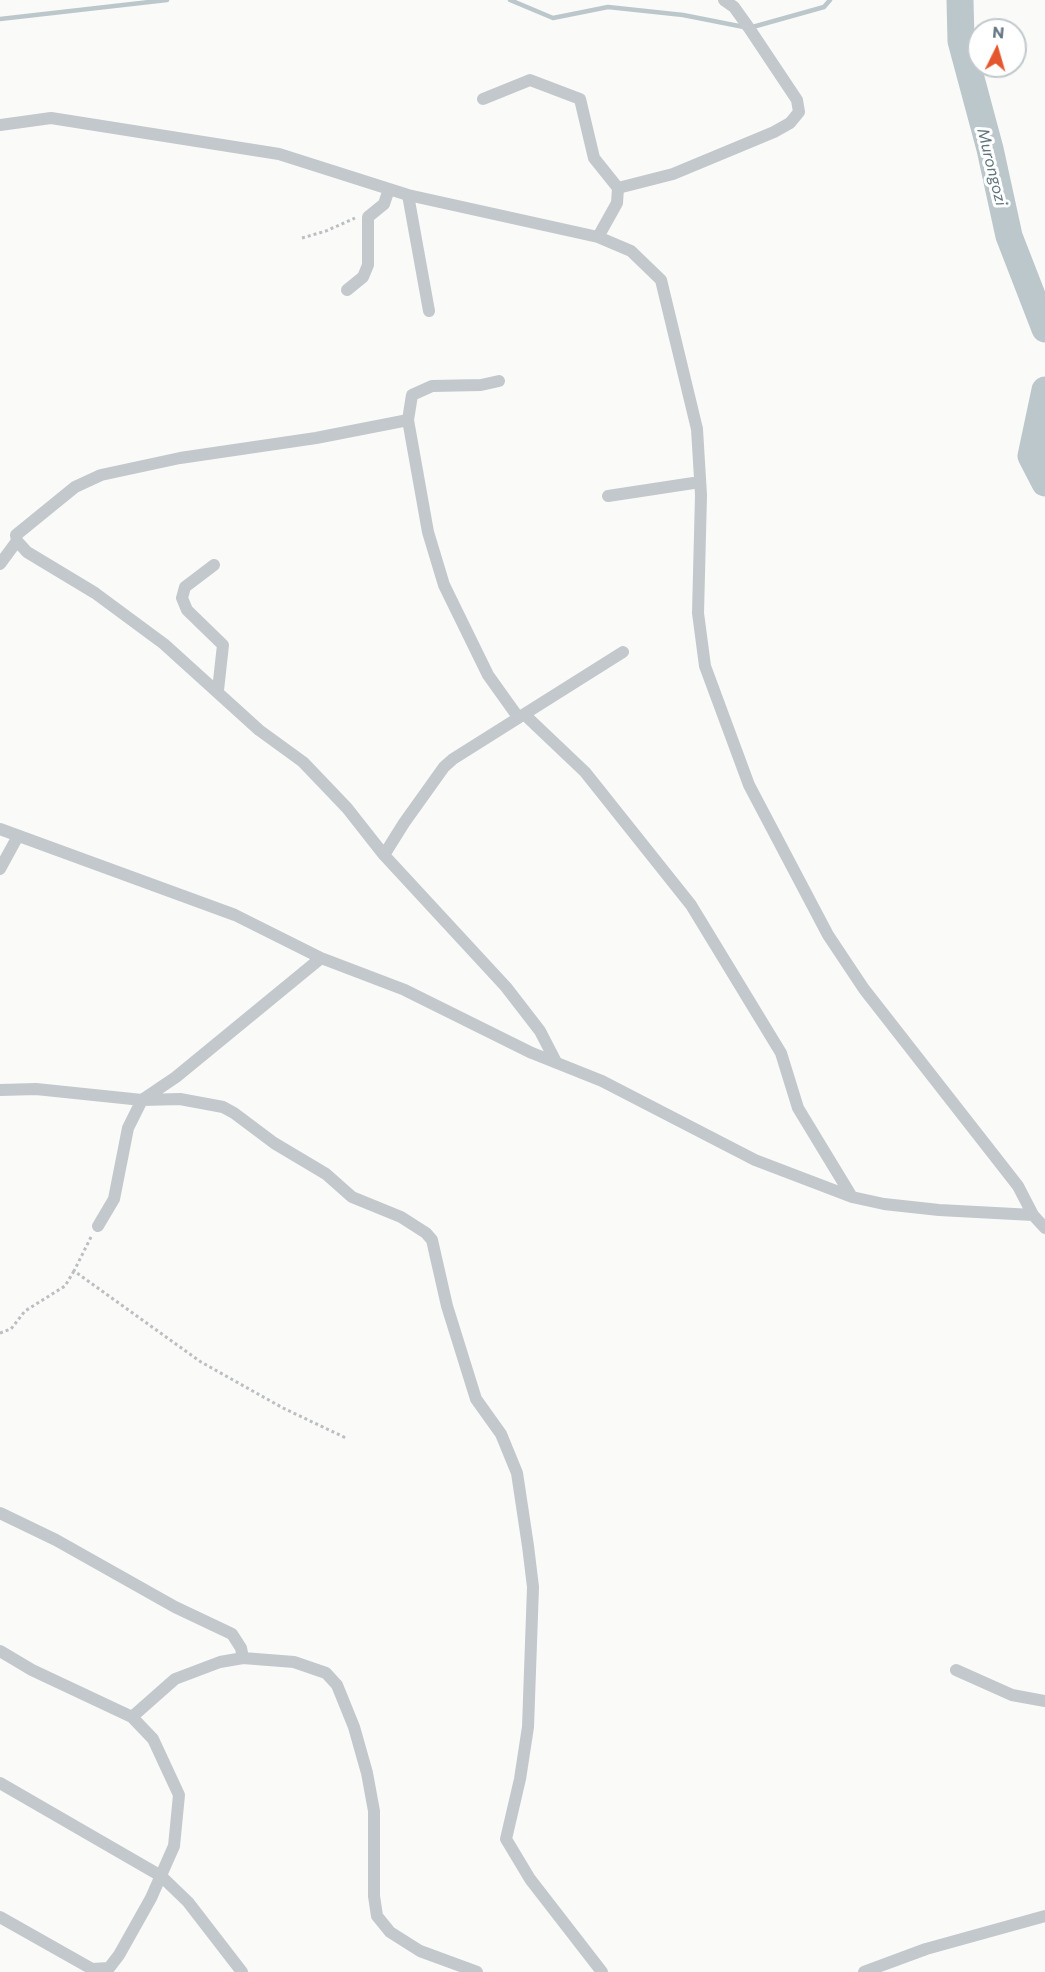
<!DOCTYPE html>
<style>
body{margin:0}
#map{position:relative;width:1045px;height:1972px;overflow:hidden;background:#fafaf8;font-family:Commissioner,sans-serif}
canvas{display:block}
.north{position:absolute;left:967px;top:18px;width:60px;height:60px;box-sizing:border-box;background:#fff;border:2px solid #c1c8cd;border-radius:50%;rotate:5deg;font-size:16px;font-weight:700;line-height:24px;text-align:center;color:#657683}
.north::after{content:'';display:block;margin:auto;width:21px;height:27px;background:#e4572e;clip-path:polygon(50% 0,100% 100%,50% 72%,0 100%)}
</style>
<div id="map">
<canvas width="1045" height="1972"></canvas>
<div class="north">N</div>
</div>
<script>
const ctx = document.querySelector('canvas').getContext('2d');
ctx.lineJoin = 'round';
function shape(rows) {
  const path = new Path2D();
  for (const r of rows) {
    path.moveTo(r[0], r[1]);
    for (let i = 2; i < r.length; i += 2) path.lineTo(r[i], r[i + 1]);
  }
  return path;
}
function trace(path, color, width, dash) {
  ctx.strokeStyle = color;
  ctx.lineWidth = width;
  ctx.lineCap = dash ? 'butt' : 'round';
  ctx.setLineDash(dash || []);
  ctx.stroke(path);
}
function write(font, color, halo, rows, align = 'center') {
  ctx.font = font + ' Commissioner,sans-serif';
  ctx.lineWidth = 6;
  ctx.setLineDash([]);
  ctx.textBaseline = 'middle';
  ctx.strokeStyle = halo;
  ctx.fillStyle = color;
  for (const [text, x, y, turn = 0] of rows) {
    ctx.save();
    ctx.translate(x, y);
    ctx.rotate((+turn || 0) * Math.PI / 180);
    ctx.textAlign = isNaN(turn) ? turn : align;
    if (halo) ctx.strokeText(text, 0, 0);
    ctx.fillText(text, 0, 0);
    ctx.restore();
  }
}
trace(shape([
 [510,0,553,18,608,7,683,15,749,28,824,7,830,0],
 [0,19,167,0]
]), '#bbc7cb', 4.5);
trace(shape([
 [960,0,961,41,990,149,1009,236,1045,329],
 [1045,390,1031,456,1045,483]
]), '#bbc7cb', 27);
trace(shape([
 [302,238,326,231,355,218],
 [91,1237,74,1271,201,1362,283,1408,346,1438],
 [0,1333,11,1329,25,1311,65,1286,74,1271]
]), '#bbbfc2', 3, [3, 3]);
trace(shape([
 [483,99,530,80,580,99,594,158,618,188],
 [0,125,51,118,279,154,408,195,598,237,631,251,661,280,697,429,701,495,698,613,705,666,749,785,828,935,864,989,1018,1186,1033,1215,1045,1228],
 [408,195,429,311],
 [598,237,617,203,618,188,673,174,774,132,790,123,799,112,797,100,749,28,734,7,724,0],
 [347,290,363,277,368,265,368,217,384,204,389,189],
 [499,381,481,385,432,386,412,395,408,420,428,532,444,585,488,675,518,717],
 [408,420,316,438,180,458,101,475,75,487,16,535,17,541,27,552,95,593,164,644,259,730,303,762,347,808,384,855,506,987,540,1031,556,1062],
 [608,496,700,482],
 [0,564,17,541],
 [214,565,185,587,182,598,187,610,223,645,218,690],
 [525,715,585,772,691,905,781,1053,798,1108,852,1197],
 [0,829,235,915,321,958,405,990,532,1053,602,1081,755,1160,852,1197,884,1204,939,1210,1033,1215],
 [384,855,404,823,444,767,453,759,623,652],
 [0,869,18,836],
 [0,1090,36,1089,142,1100,176,1077,321,958],
 [98,1226,114,1199,128,1128,142,1100,180,1099,223,1107,234,1113,274,1143,326,1174,352,1197,401,1217,426,1233,432,1240,447,1306,476,1399,501,1434,517,1473,528,1546,533,1587,528,1727,520,1779,506,1839,530,1879,602,1972],
 [0,1513,56,1540,175,1607,232,1634,241,1648,243,1658],
 [0,1651,32,1670,132,1717,153,1739,179,1795,174,1846,151,1898,119,1955,109,1968,92,1969,0,1917],
 [956,1670,1012,1695,1045,1701],
 [132,1717,175,1679,220,1662,243,1658,294,1662,326,1673,337,1685,354,1727,367,1773,374,1811,374,1896,377,1916,390,1932,420,1951,477,1972],
 [0,1783,161,1876,188,1902,242,1972],
 [864,1972,926,1949,1045,1916]
]), '#c3c8cc', 12);
write('italic 16px', '#60757c', '#fff', [
 ["Murongozi",992,167,76]
]);
</script>
